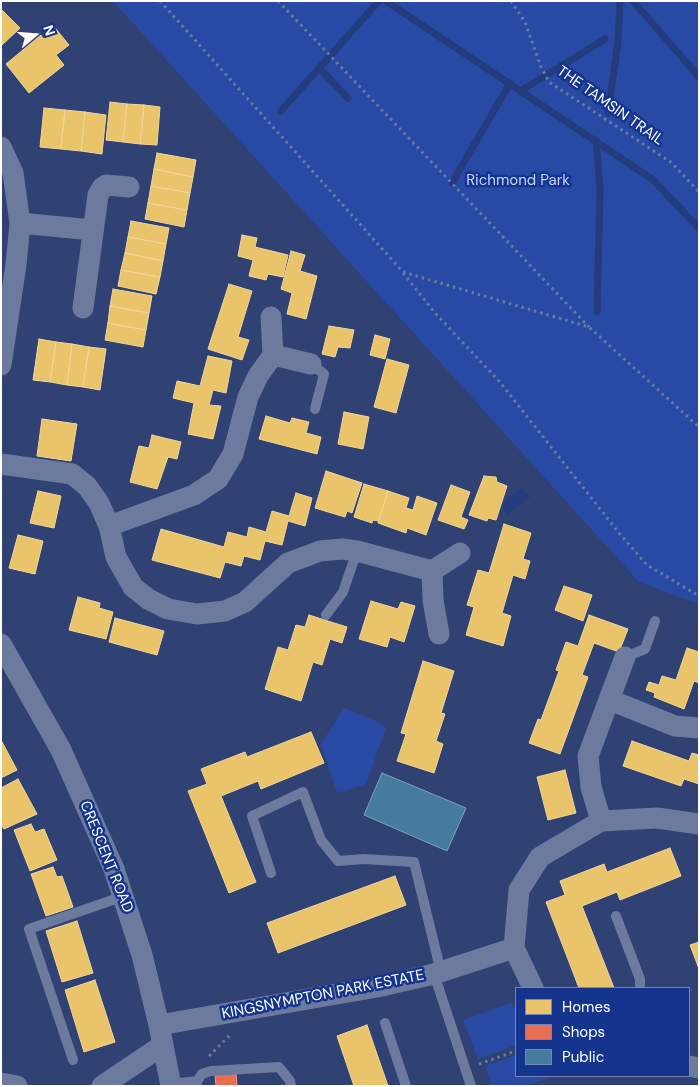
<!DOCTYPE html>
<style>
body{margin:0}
#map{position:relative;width:700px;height:1087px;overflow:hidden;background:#304173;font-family:"DM Sans",sans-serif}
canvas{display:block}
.frame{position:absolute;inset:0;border:2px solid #fff;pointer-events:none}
.legend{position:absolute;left:515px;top:987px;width:175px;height:90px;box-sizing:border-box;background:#15348e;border:1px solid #7385bb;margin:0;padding:6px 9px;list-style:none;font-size:15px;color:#fff}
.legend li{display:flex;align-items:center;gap:10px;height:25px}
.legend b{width:25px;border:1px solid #7385bb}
.north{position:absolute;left:10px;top:10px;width:50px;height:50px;-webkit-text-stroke:4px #15348e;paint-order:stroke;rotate:72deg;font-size:14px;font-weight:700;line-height:20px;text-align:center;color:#fff}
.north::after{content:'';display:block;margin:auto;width:18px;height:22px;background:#fff;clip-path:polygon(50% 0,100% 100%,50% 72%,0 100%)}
</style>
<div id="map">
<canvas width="700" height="1087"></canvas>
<div class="frame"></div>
<ul class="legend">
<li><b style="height:14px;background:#e9c46a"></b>Homes</li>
<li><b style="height:14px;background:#e76f51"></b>Shops</li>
<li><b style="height:14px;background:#457b9d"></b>Public</li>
</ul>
<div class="north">N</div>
</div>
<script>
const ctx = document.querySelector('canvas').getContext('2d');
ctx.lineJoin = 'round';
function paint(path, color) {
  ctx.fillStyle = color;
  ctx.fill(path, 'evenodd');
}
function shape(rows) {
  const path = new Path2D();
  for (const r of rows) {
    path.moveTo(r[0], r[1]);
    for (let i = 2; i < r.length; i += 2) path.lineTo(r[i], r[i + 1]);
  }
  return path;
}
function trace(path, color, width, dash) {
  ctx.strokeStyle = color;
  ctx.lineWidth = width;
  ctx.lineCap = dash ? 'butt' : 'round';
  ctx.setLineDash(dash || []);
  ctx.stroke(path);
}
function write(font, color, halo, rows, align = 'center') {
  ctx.font = font + ' "DM Sans",sans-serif';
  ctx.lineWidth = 5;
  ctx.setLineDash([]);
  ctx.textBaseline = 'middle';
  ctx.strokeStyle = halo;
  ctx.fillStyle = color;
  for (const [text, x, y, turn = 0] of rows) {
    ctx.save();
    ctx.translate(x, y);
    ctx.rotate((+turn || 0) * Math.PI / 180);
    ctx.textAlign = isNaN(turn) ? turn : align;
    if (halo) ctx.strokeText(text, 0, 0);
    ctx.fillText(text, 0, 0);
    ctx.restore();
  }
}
paint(shape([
 [113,1,699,1,699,604,639,582],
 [344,708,374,720,386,728,366,784,337,793,321,744],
 [511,1003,516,1011,516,1045,478,1059,463,1020],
 [516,1055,516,1076,553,1076,524,1086,492,1086,485,1066]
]), '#284aa5');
paint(shape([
 [521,488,530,497,508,514,502,507,507,500]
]), '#243b7e');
const homes = shape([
 [1,9,20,28,1,46,1,9],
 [56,29,69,45,56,55,64,65,29,93,6,64,41,35,43,39,56,29],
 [110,102,127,104,123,142,106,140,110,102],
 [127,104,144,105,140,144,123,142,127,104],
 [144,105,160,107,157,145,140,144,144,105],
 [44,108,65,110,61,149,40,147,44,108],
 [65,110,85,112,81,151,61,149,65,110],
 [85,112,106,115,102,154,81,151,85,112],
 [157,153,196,160,193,177,154,169,157,153],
 [154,169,193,177,190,193,151,186,154,169],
 [151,186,190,193,187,210,148,203,151,186],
 [148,203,187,210,184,227,145,219,148,203],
 [131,221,169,228,166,244,128,237,131,221],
 [242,235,257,238,255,247,288,255,283,277,268,274,266,280,249,276,253,260,238,256,242,235],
 [128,237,166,244,163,261,125,253,128,237],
 [291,251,305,255,300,271,317,276,306,319,287,314,292,293,281,289,291,251],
 [125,253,163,261,160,277,121,270,125,253],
 [121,270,160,277,156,294,118,286,121,270],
 [229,284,252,291,238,337,249,340,242,360,208,349,229,284],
 [113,289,152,296,149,313,110,306,113,289],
 [110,306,149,313,146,330,108,323,110,306],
 [108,323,146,330,143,347,105,340,108,323],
 [329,326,354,330,350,348,338,347,335,357,322,354,329,326],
 [375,335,390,339,385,359,370,355,375,335],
 [39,339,56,342,50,382,33,380,39,339],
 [56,342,72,344,67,385,50,382,56,342],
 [72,344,89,347,83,387,67,385,72,344],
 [89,347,106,349,100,390,83,387,89,347],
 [208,356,232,361,226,393,213,390,209,405,221,406,213,439,188,434,194,403,173,398,177,381,200,386,208,356],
 [387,359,409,365,396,413,374,407,387,359],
 [344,412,369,417,363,449,338,444,344,412],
 [266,416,290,423,292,418,309,422,306,433,321,437,317,454,259,439,266,416],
 [42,419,77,424,71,461,37,456,42,419],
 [152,435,181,442,177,459,168,457,157,489,130,482,139,446,149,448,152,435],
 [326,471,362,483,352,513,347,511,345,517,315,508,326,471],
 [484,476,496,477,497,482,507,486,496,520,488,518,487,521,469,515,484,476],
 [364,484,388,491,378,521,373,520,372,523,354,517,364,484],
 [451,485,470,492,461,517,468,520,464,529,438,520,451,485],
 [38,491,61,496,54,528,30,523,38,491],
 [388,491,409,498,406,508,413,510,417,496,437,503,426,535,407,528,406,533,378,523,388,491],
 [296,493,312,498,305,526,288,521,282,545,265,541,260,560,244,556,241,566,225,562,220,578,152,560,161,529,224,547,228,532,247,537,249,527,266,532,272,511,289,516,296,493],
 [504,524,531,533,523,559,530,561,525,579,513,575,502,613,511,616,503,646,466,635,474,607,467,605,478,570,489,573,504,524],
 [18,535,43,541,35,574,9,568,18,535],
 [564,586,592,595,583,621,555,610,564,586],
 [78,597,100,603,99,608,113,612,106,639,69,630,78,597],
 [371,601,398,609,401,602,415,606,404,642,390,637,387,647,359,639,371,601],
 [309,615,347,627,342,643,330,639,322,665,313,662,301,701,265,689,278,647,288,650,296,625,305,627,309,615],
 [589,615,628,629,619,652,594,643,582,675,588,677,560,754,529,743,538,719,541,720,559,671,556,670,566,642,578,646,589,615],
 [115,618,164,631,157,655,109,642,115,618],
 [687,648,699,652,699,683,694,681,684,709,654,697,655,693,646,690,649,682,659,685,662,676,676,680,687,648],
 [423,661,454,671,441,713,445,714,436,741,443,744,434,773,397,761,406,734,401,733,423,661],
 [311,732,324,763,261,789,258,781,221,796,256,882,229,893,188,791,207,784,201,769,245,752,247,757,311,732],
 [1,740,17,770,1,778,1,740],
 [632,741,689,761,692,753,699,755,699,784,684,779,681,786,623,766,632,741],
 [565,770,576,813,548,820,537,777,565,770],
 [18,779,37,814,4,829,1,825,1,788,18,779],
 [31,824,35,832,44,829,57,860,30,871,14,830,31,824],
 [670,848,681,876,620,900,617,892,582,906,614,988,579,988,546,902,565,895,560,881,604,864,607,872,670,848],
 [53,867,57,877,62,876,73,907,46,916,31,874,53,867],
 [395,876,406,905,278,953,267,923,395,876],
 [77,921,93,973,62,982,46,931,77,921],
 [699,942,699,969,690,945,699,942],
 [95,980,115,1042,84,1052,65,990,95,980],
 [367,1025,388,1086,354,1086,337,1036,367,1025]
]);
paint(homes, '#e9c46a');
trace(homes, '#f0d697', 1);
const shops = shape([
 [236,1073,237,1086,216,1086,215,1075,236,1073]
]);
paint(shops, '#e76f51');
trace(shops, '#ee9a85', 1);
const public = shape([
 [382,773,466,808,447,851,364,815,382,773]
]);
paint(public, '#457b9d');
trace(public, '#7da3ba', 1);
trace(shape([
 [386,1,652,179,699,228],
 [633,1,699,77],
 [319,68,348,98],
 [522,90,605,39],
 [280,112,379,1],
 [608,113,618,42,620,1],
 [596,140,600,189,597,312],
 [452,183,510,83]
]), '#243b7e', 7);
trace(shape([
 [160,1,403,272,589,327,699,427],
 [278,1,589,327],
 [511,1,525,22,541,67,549,82,672,163,699,192],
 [403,273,436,314,499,381,619,533,647,565,699,596],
 [209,1056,230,1035],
 [479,1064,516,1051]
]), '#6c7a9e', 3, [2.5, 4]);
trace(shape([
 [311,364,324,374,315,409],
 [326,615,343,592,357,551],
 [625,657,645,649,655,621],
 [271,873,252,816,303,792,321,840,338,861,363,859,414,862,441,972],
 [616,916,640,979,640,988],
 [434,974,471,1086],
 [385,1023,406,1086],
 [73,1060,29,929,124,896],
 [197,1081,202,1074,211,1071,279,1067,290,1081,291,1086],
 [171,1084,197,1081,197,1086]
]), '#6c7a9e', 10);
trace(shape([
 [1,147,13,173,20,223,16,265,1,365],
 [20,223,92,230],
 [83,308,98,195,102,188,106,185,129,187],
 [271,317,273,355],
 [1,464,72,474,87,486,99,503,109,526,116,557,133,587,148,599,168,609,197,614,225,611,245,602,288,563,320,551,342,549,357,551,432,571,460,553],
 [109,526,194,495,218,479,233,454,248,397,258,376,273,355,311,364],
 [432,571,433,600,439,634],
 [1,644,61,750,114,869,142,955,159,1025,171,1086],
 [610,700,675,726,699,728],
 [601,821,591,787,588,756,625,657],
 [533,988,514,948,519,890,540,857,601,821,657,818,699,824],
 [159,1025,377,987,434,974,514,948],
 [689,1066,699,1068],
 [1,1083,17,1086],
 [102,1086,163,1045]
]), '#6c7a9e', 21);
write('15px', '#fff', '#15348e', [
 ["THE TAMSIN TRAIL",610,106,35],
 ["CRESCENT ROAD",106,857,68],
 ["KINGSNYMPTON PARK ESTATE",323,995,-11]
]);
write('15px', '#c7d5fb', '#15348e', [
 ["Richmond Park",518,181]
]);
</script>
